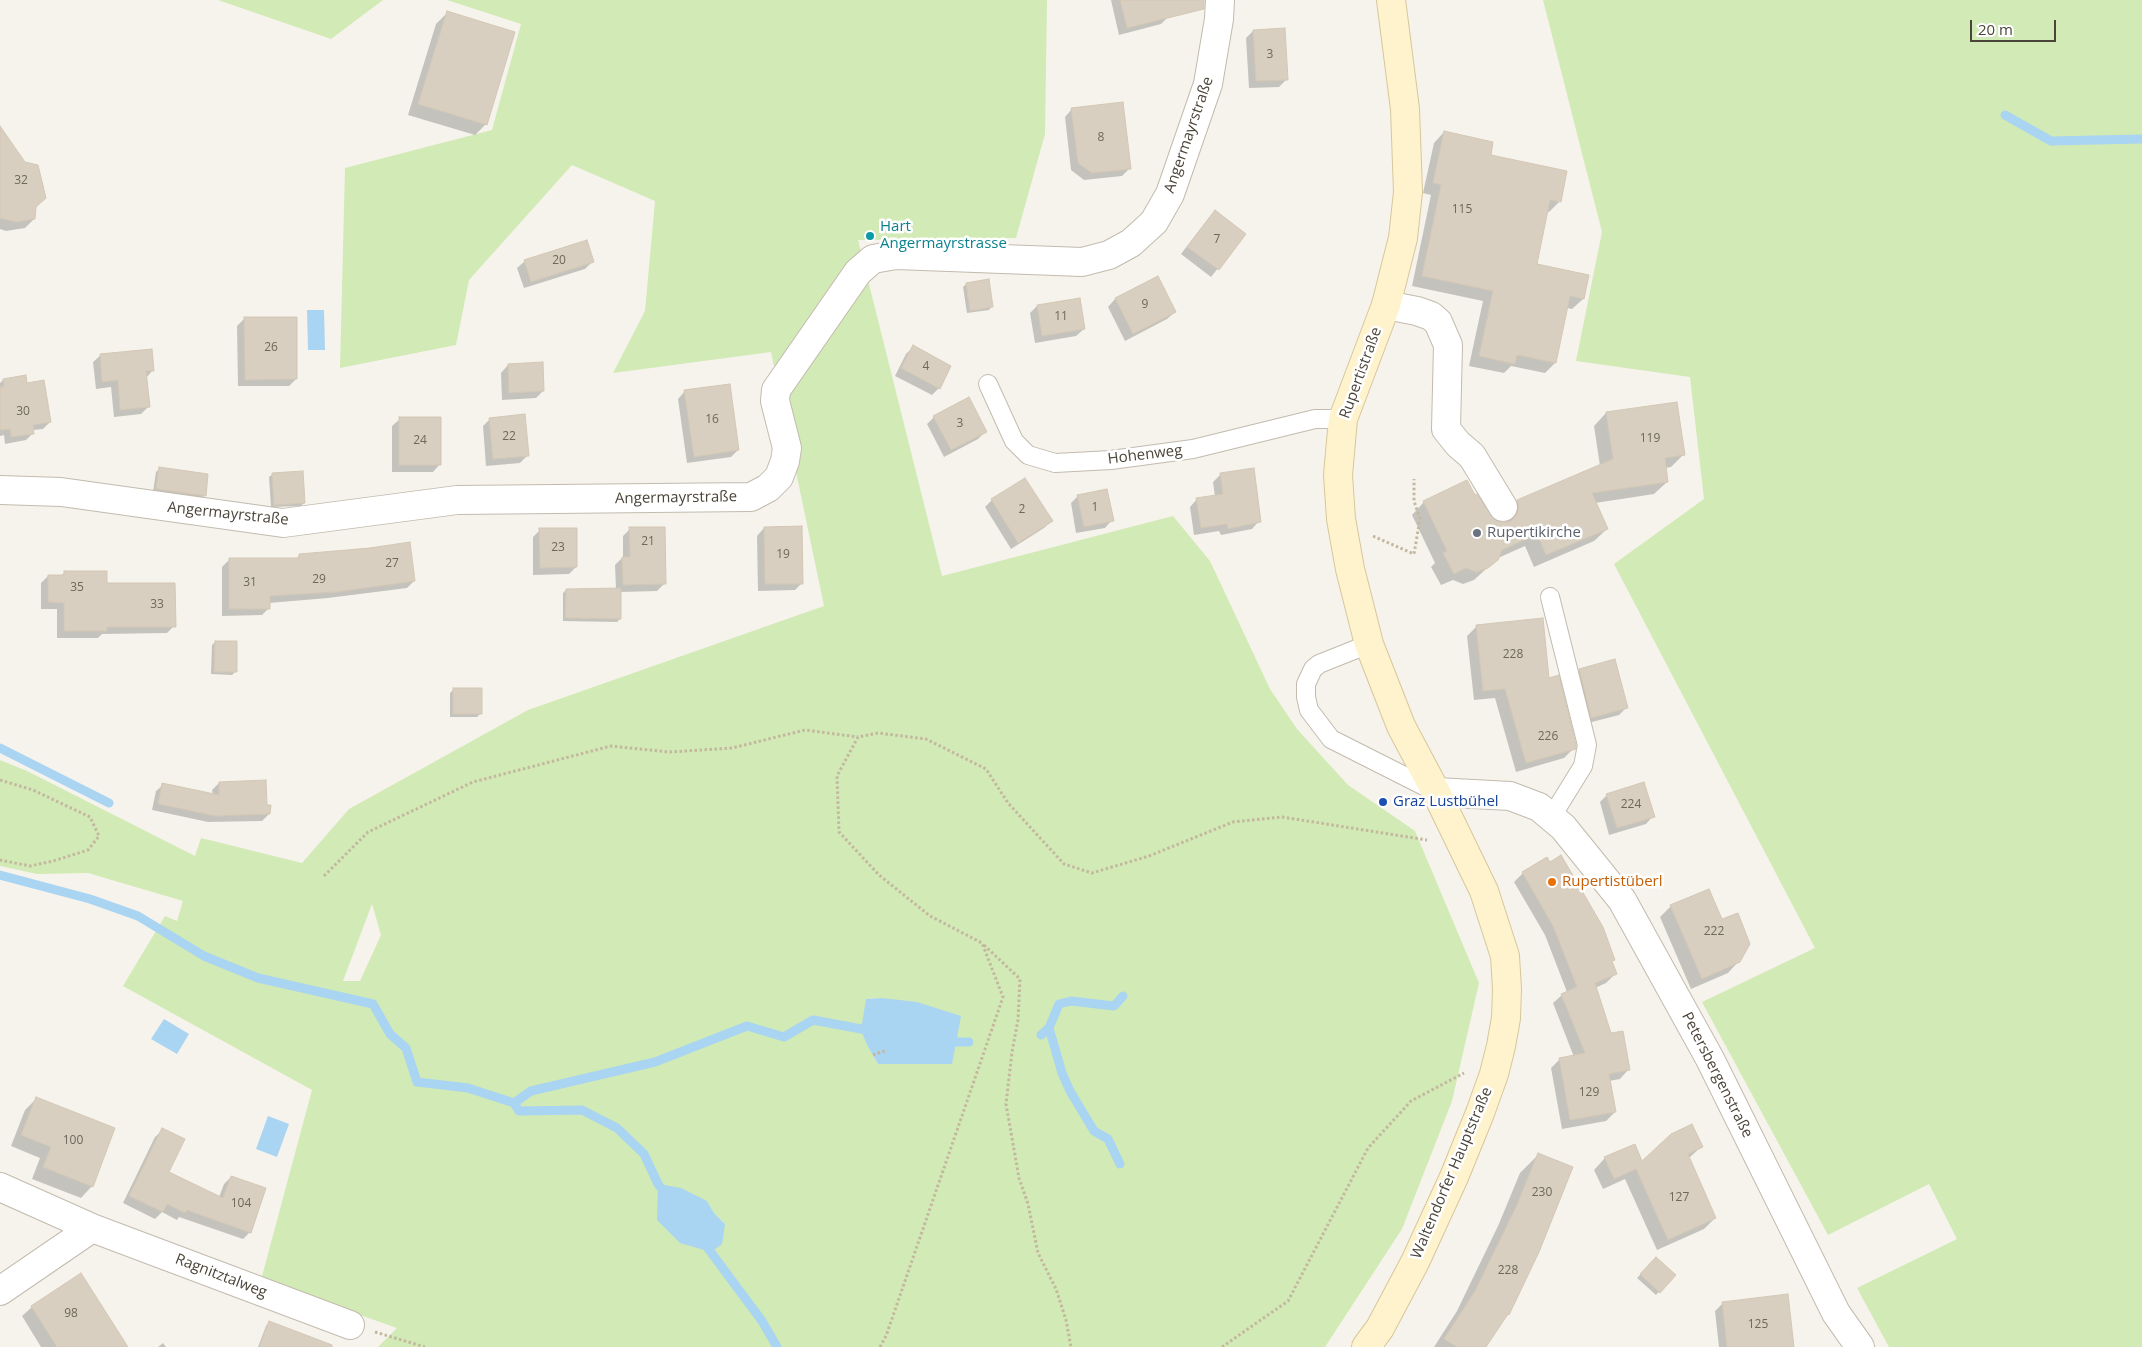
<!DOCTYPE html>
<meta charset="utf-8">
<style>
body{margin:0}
#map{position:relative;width:2142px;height:1347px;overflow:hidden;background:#f6f3ec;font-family:"Open Sans",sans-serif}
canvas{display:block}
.scale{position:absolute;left:1970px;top:20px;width:86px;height:22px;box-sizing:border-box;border:2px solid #4b4439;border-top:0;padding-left:6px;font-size:15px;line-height:18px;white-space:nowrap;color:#4b4439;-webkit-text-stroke:4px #fff;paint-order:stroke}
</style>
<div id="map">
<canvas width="2142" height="1347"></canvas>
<div class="scale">20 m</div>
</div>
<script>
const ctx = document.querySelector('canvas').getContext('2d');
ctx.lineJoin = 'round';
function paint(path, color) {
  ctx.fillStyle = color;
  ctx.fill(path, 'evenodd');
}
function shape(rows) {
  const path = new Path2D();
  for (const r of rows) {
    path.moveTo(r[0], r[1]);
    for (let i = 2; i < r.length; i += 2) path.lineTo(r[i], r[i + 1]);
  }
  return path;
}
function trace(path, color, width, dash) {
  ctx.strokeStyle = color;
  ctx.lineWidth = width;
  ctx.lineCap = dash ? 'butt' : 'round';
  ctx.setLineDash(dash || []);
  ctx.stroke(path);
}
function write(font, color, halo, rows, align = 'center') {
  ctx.font = font + ' "Open Sans",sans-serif';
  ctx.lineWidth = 5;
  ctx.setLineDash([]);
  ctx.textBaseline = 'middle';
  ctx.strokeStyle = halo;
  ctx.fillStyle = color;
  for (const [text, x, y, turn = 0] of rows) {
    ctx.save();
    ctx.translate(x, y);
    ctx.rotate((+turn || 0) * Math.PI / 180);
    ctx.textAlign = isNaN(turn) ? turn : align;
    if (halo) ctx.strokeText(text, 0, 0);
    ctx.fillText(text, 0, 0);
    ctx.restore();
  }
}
paint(shape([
 [218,0,383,0,331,39],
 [447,0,1047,0,1045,134,1016,238,858,240,942,576,1173,516,1210,561,1270,689,1297,729,1348,785,1415,831,1479,983,1452,1101,1402,1229,1325,1347,378,1347,397,1328,261,1280,312,1090,123,986,165,916,177,921,183,901,88,873,37,874,0,866,0,760,27,771,195,856,201,838,302,863,349,809,528,710,824,606,771,352,613,373,645,311,655,201,572,165,469,280,456,345,340,368,345,168,492,130,521,24],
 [372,904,381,935,360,981,343,981],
 [882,998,910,1062,878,1064,867,1045,866,999],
 [707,1201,714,1213,725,1224,680,1243],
 [1543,0,2142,0,2142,1347,1889,1347,1857,1288,1957,1239,1929,1184,1828,1235,1702,1002,1815,948,1614,564,1704,499,1690,377,1576,361,1602,232]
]), '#d2eab5');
paint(shape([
 [307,310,324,310,325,350,308,350],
 [882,998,917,1002,961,1016,952,1064,878,1064,867,1045,861,1030,866,999],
 [164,1019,189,1034,177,1054,151,1039],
 [268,1116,289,1124,277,1157,256,1149],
 [658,1184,681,1188,707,1201,714,1213,725,1224,722,1244,711,1252,680,1243,657,1220]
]), '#a9d4f2');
paint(shape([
 [1111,0,1164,0,1168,17,1161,24,1119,35],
 [447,13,486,124,475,135,408,115,436,24],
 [1253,31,1287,79,1279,87,1249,88,1246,38],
 [1072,109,1130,168,1122,176,1084,180,1071,170,1065,117],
 [1444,132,1489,156,1559,202,1549,212,1546,211,1535,265,1583,299,1572,309,1567,308,1555,363,1545,373,1511,366,1504,373,1469,366,1483,301,1412,286,1431,195,1423,193,1434,143],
 [0,151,35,208,34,219,25,228,6,231,0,229],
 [1208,219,1245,234,1211,277,1181,254],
 [525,261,592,262,585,269,524,288,517,268],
 [1157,278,1175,312,1167,319,1125,341,1108,307,1115,299],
 [966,284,992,306,989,310,967,313,963,287],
 [1037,306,1084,329,1076,336,1035,343,1030,313],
 [245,318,296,379,289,386,238,386,237,326],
 [913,347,939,388,932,395,895,376,906,354],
 [101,355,153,370,146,378,148,407,141,414,114,417,111,387,96,389,93,362],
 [508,365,543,391,536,398,502,400,501,373],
 [3,380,26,384,50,422,43,429,33,430,33,433,26,440,5,444,4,435,0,436,0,383],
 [685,391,738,450,731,457,687,463,678,399],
 [1606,413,1683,455,1671,467,1665,468,1667,482,1654,494,1595,503,1607,529,1594,541,1534,567,1525,546,1498,558,1474,580,1463,584,1453,580,1441,585,1431,567,1435,563,1412,515,1424,502,1474,497,1494,522,1506,523,1505,514,1517,501,1600,466,1594,426],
 [934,417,985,432,978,439,944,457,927,424],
 [400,419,440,464,433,472,392,472,392,426],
 [490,419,528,455,520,463,486,466,483,426],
 [159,469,204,496,201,499,153,492,156,472],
 [1252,469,1259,521,1252,529,1221,535,1219,531,1194,535,1190,507,1197,499,1215,497,1213,482,1220,475],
 [273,474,304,503,301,506,271,507,269,477],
 [1078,496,1112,520,1105,528,1076,533,1071,503],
 [992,500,1051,521,1044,528,1011,549,985,507],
 [764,528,802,583,795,590,758,591,757,536],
 [630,529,665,583,657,591,620,592,620,619,617,622,563,621,563,593,566,590,616,589,615,565,623,557,623,536],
 [540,530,576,567,569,574,533,575,533,537],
 [409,544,414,581,407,588,328,598,269,603,269,608,262,615,222,616,222,567,230,559,296,559,300,555],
 [65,572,106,585,174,626,167,633,102,634,98,638,57,638,57,609,41,609,41,583,48,576,61,576],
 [1477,626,1548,679,1574,748,1564,758,1516,772,1495,698,1474,700,1467,636],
 [215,642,235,672,232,675,211,674,212,645],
 [1580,670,1627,707,1619,715,1584,724,1572,678],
 [454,689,481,713,477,717,450,717,450,693],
 [219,783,266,806,269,814,262,821,208,822,152,810,156,791,163,785,213,795,212,790],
 [1607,795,1653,816,1646,824,1609,835,1600,802],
 [1523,873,1614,959,1611,962,1615,974,1606,983,1595,988,1611,1035,1628,1070,1620,1079,1609,1081,1615,1112,1606,1121,1562,1129,1551,1068,1560,1059,1574,1057,1553,1003,1562,995,1567,992,1545,935,1514,882],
 [1671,906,1739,961,1728,973,1691,989,1660,917],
 [36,1099,92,1186,81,1198,32,1179,40,1158,11,1146,25,1110],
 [163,1130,168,1172,219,1197,224,1184,231,1177,250,1232,243,1239,179,1217,177,1220,162,1212,155,1219,123,1203,155,1137],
 [1701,1147,1688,1159,1715,1218,1704,1229,1657,1250,1625,1179,1603,1189,1594,1170,1605,1158,1641,1163],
 [1538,1155,1485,1347,1434,1347,1457,1311,1498,1226,1520,1173],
 [1656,1258,1674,1275,1656,1295,1637,1278],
 [1722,1304,1793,1347,1719,1347,1715,1311],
 [32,1307,126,1347,41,1347,22,1316],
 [269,1322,292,1347,258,1347,266,1326],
 [163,1343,166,1347,158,1347]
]), '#0003');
trace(shape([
 [2005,115,2051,141,2142,139],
 [0,748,109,803],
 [0,875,90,899,138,916,204,956,258,978,373,1004,390,1034,406,1048,417,1082,468,1088,514,1103,531,1091,655,1062,747,1026,784,1037,813,1020,872,1031],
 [1049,1028,1062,1073,1070,1091,1094,1131,1108,1139,1120,1164],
 [1041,1035,1049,1028,1059,1004,1071,1001,1114,1006,1123,996],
 [947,1042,969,1042],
 [514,1103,519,1111,582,1110,617,1128,644,1154,658,1184,665,1193],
 [704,1243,762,1321,777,1347]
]), '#a9d4f2', 9);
const building = shape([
 [1120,0,1204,0,1204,9,1127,28,1120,0],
 [447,11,515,32,487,125,418,104,447,11],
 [1285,28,1288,80,1256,81,1253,30,1285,28],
 [1123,102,1131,169,1092,173,1078,163,1071,108,1123,102],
 [0,126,25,162,38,165,46,198,36,207,35,219,16,222,0,218,0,126],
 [1444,131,1493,142,1491,155,1567,171,1561,202,1550,200,1537,264,1589,275,1584,299,1570,296,1556,363,1517,355,1515,364,1479,356,1493,291,1422,276,1441,185,1433,183,1444,131],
 [1215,210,1246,234,1219,270,1187,247,1215,210],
 [587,240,594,262,531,282,524,260,587,240],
 [1158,276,1176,312,1133,334,1115,298,1158,276],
 [989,279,993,307,970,311,966,283,989,279],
 [1080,298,1085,329,1042,336,1037,305,1080,298],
 [244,317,297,317,297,379,245,380,244,317],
 [913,345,951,366,940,389,901,368,913,345],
 [152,349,154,371,146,371,150,407,120,410,118,380,102,382,100,354,152,349],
 [543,362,544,391,509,393,508,364,543,362],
 [26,375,27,383,44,380,51,422,33,425,34,434,11,437,10,429,0,430,0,387,4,387,3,379,26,375],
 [730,384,739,450,694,457,684,390,730,384],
 [969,397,987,432,951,450,933,416,969,397],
 [1677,402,1685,455,1665,458,1668,482,1592,493,1608,529,1546,555,1537,534,1502,550,1498,560,1488,568,1476,572,1466,568,1454,574,1443,553,1447,551,1423,501,1467,480,1475,495,1477,494,1495,520,1503,523,1511,521,1517,514,1519,507,1517,500,1613,459,1606,412,1677,402],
 [525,414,529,456,493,459,489,418,525,414],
 [399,417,441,417,441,465,399,465,399,417],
 [159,467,208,474,206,496,156,489,159,467],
 [1254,468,1261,522,1228,529,1227,524,1201,528,1196,498,1223,494,1220,473,1254,468],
 [303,471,305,503,274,505,272,473,303,471],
 [1025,478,1053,521,1018,543,991,499,1025,478],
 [1107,489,1114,521,1084,527,1077,495,1107,489],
 [802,526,803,584,765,584,764,527,802,526],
 [629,527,665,527,666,584,623,585,622,557,630,557,629,527],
 [539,528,577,528,577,567,540,568,539,528],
 [410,542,415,581,336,592,270,596,270,609,229,609,229,558,299,558,299,554,370,548,410,542],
 [64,571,107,571,107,583,175,583,176,627,107,627,107,631,64,631,64,603,48,602,48,575,64,575,64,571],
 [621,588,621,619,565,618,566,589,621,588],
 [1543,618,1549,678,1559,675,1576,745,1576,749,1526,763,1505,689,1483,691,1476,625,1543,618],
 [215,641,237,641,237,672,214,672,215,641],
 [1615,659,1628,708,1591,718,1579,669,1615,659],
 [453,688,482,688,482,714,453,714,453,688],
 [266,780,267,805,271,805,270,814,216,816,158,804,162,783,219,795,219,782,266,780],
 [1644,782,1655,817,1617,828,1606,794,1644,782],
 [1561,855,1603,927,1615,960,1612,961,1617,974,1595,983,1611,1033,1623,1031,1630,1070,1609,1074,1616,1112,1570,1120,1559,1058,1585,1053,1561,994,1577,987,1553,926,1522,872,1547,857,1550,862,1561,855],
 [1709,889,1722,919,1738,913,1750,944,1740,962,1702,979,1670,905,1709,889],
 [36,1097,115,1128,93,1187,43,1167,51,1147,21,1135,36,1097],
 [1692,1124,1703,1147,1688,1154,1716,1218,1668,1240,1636,1169,1614,1179,1604,1157,1635,1144,1642,1161,1671,1134,1692,1124],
 [162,1128,185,1139,169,1172,223,1198,231,1176,266,1188,251,1233,187,1210,185,1213,167,1204,163,1212,129,1196,162,1128],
 [1538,1153,1573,1167,1539,1252,1509,1315,1508,1314,1486,1347,1457,1347,1444,1339,1475,1291,1516,1207,1538,1153],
 [1656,1257,1676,1275,1660,1293,1640,1274,1656,1257],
 [81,1273,128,1347,57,1347,31,1306,81,1273],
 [1788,1294,1794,1347,1727,1347,1722,1302,1788,1294],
 [269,1321,332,1345,332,1347,259,1347,269,1321]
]);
paint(building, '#d8cfc1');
trace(building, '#d3c7b4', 1);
const lane = shape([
 [988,384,1014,441,1028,455,1055,463,1111,460,1193,449,1315,419,1343,419],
 [1550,597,1587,745,1583,766,1552,816],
 [1369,644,1319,664,1313,669,1306,684,1306,697,1309,710,1331,739,1436,792]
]);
const street = shape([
 [1386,305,1417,311,1431,316,1438,322,1448,345,1446,429,1458,444,1472,456,1503,507],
 [0,490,61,492,283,523,457,500,751,497,768,488,779,477,785,461,787,448,775,401,776,390,858,272,873,259,896,255,1082,262,1109,255,1131,243,1154,222,1170,194,1208,84,1219,19,1220,0],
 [1436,792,1510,796,1539,807,1563,827,1622,900,1710,1059,1836,1313,1860,1347],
 [0,1187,92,1228,350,1325],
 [0,1291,92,1228]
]);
const secondary = shape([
 [1366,1347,1380,1328,1415,1262,1454,1177,1480,1113,1494,1074,1501,1046,1506,1018,1507,989,1505,956,1484,891,1436,792,1401,726,1369,644,1350,569,1341,519,1338,475,1343,419,1386,305,1403,238,1408,192,1405,109,1391,0]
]);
trace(lane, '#c2bbae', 20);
trace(street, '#c2bbae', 30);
trace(secondary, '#d6c79b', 30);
trace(shape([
 [1373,536,1414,554,1420,519,1414,501,1414,479],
 [0,780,33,790,90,817,99,836,88,850,53,861,30,866,0,860],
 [324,876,368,832,473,782,611,746,670,752,732,748,805,730,858,737],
 [984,945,1020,979,1018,1020,1012,1052,1006,1104,1019,1178,1028,1204,1038,1253,1056,1289,1066,1320,1071,1347],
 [873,1055,887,1050],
 [375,1332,425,1347],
 [880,1347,886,1336,1003,997,982,943,930,916,879,875,839,832,837,776,858,737,878,733,926,739,986,769,1008,803,1064,864,1092,873,1149,856,1233,822,1282,817,1427,840],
 [1222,1347,1288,1301,1368,1148,1411,1101,1464,1073]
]), '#c4b79f', 3, [2.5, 2.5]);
trace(lane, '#fff', 18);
trace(street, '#fff', 28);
trace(secondary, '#fff3cd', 28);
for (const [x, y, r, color] of [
 [870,236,5,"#0f9aa8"],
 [1477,533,5,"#6b7280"],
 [1383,802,5,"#1a4fb4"],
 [1552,882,5,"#e8710a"]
]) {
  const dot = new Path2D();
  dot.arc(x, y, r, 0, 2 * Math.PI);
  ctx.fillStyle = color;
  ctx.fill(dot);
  trace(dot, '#fff', 2);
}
write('12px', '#6e675b', null, [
 ["3",1270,55],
 ["8",1101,138],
 ["32",21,181],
 ["115",1462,210],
 ["7",1217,240],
 ["20",559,261],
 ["9",1145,305],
 ["11",1061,317],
 ["26",271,348],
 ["4",926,367],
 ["30",23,412],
 ["16",712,420],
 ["3",960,424],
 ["22",509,437],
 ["119",1650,439],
 ["24",420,441],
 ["1",1095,508],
 ["2",1022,510],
 ["21",648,542],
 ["23",558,548],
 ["19",783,555],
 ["27",392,564],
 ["29",319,580],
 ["31",250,583],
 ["35",77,588],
 ["33",157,605],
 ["228",1513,655],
 ["226",1548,737],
 ["224",1631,805],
 ["222",1714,932],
 ["129",1589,1093],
 ["100",73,1141],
 ["230",1542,1193],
 ["127",1679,1198],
 ["104",241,1204],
 ["228",1508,1271],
 ["98",71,1314],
 ["125",1758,1325]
]);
write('15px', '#4b4439', '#fff', [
 ["Angermayrstraße",1189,135,-71],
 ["Rupertistraße",1361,373,-70],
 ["Hohenweg",1145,455,-7],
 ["Angermayrstraße",676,498,-1],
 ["Angermayrstraße",228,514,6],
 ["Petersbergenstraße",1717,1075,63],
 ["Waltendorfer Hauptstraße",1452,1173,-67],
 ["Ragnitztalweg",221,1276,21]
]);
write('15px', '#0d838f', '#fff', [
 ["Hart",880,227],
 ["Angermayrstrasse",880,244]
], 'left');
write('15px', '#5b616d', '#fff', [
 ["Rupertikirche",1487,533]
], 'left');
write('15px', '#164399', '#fff', [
 ["Graz Lustbühel",1393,802]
], 'left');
write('15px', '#c56008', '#fff', [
 ["Rupertistüberl",1562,882]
], 'left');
</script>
